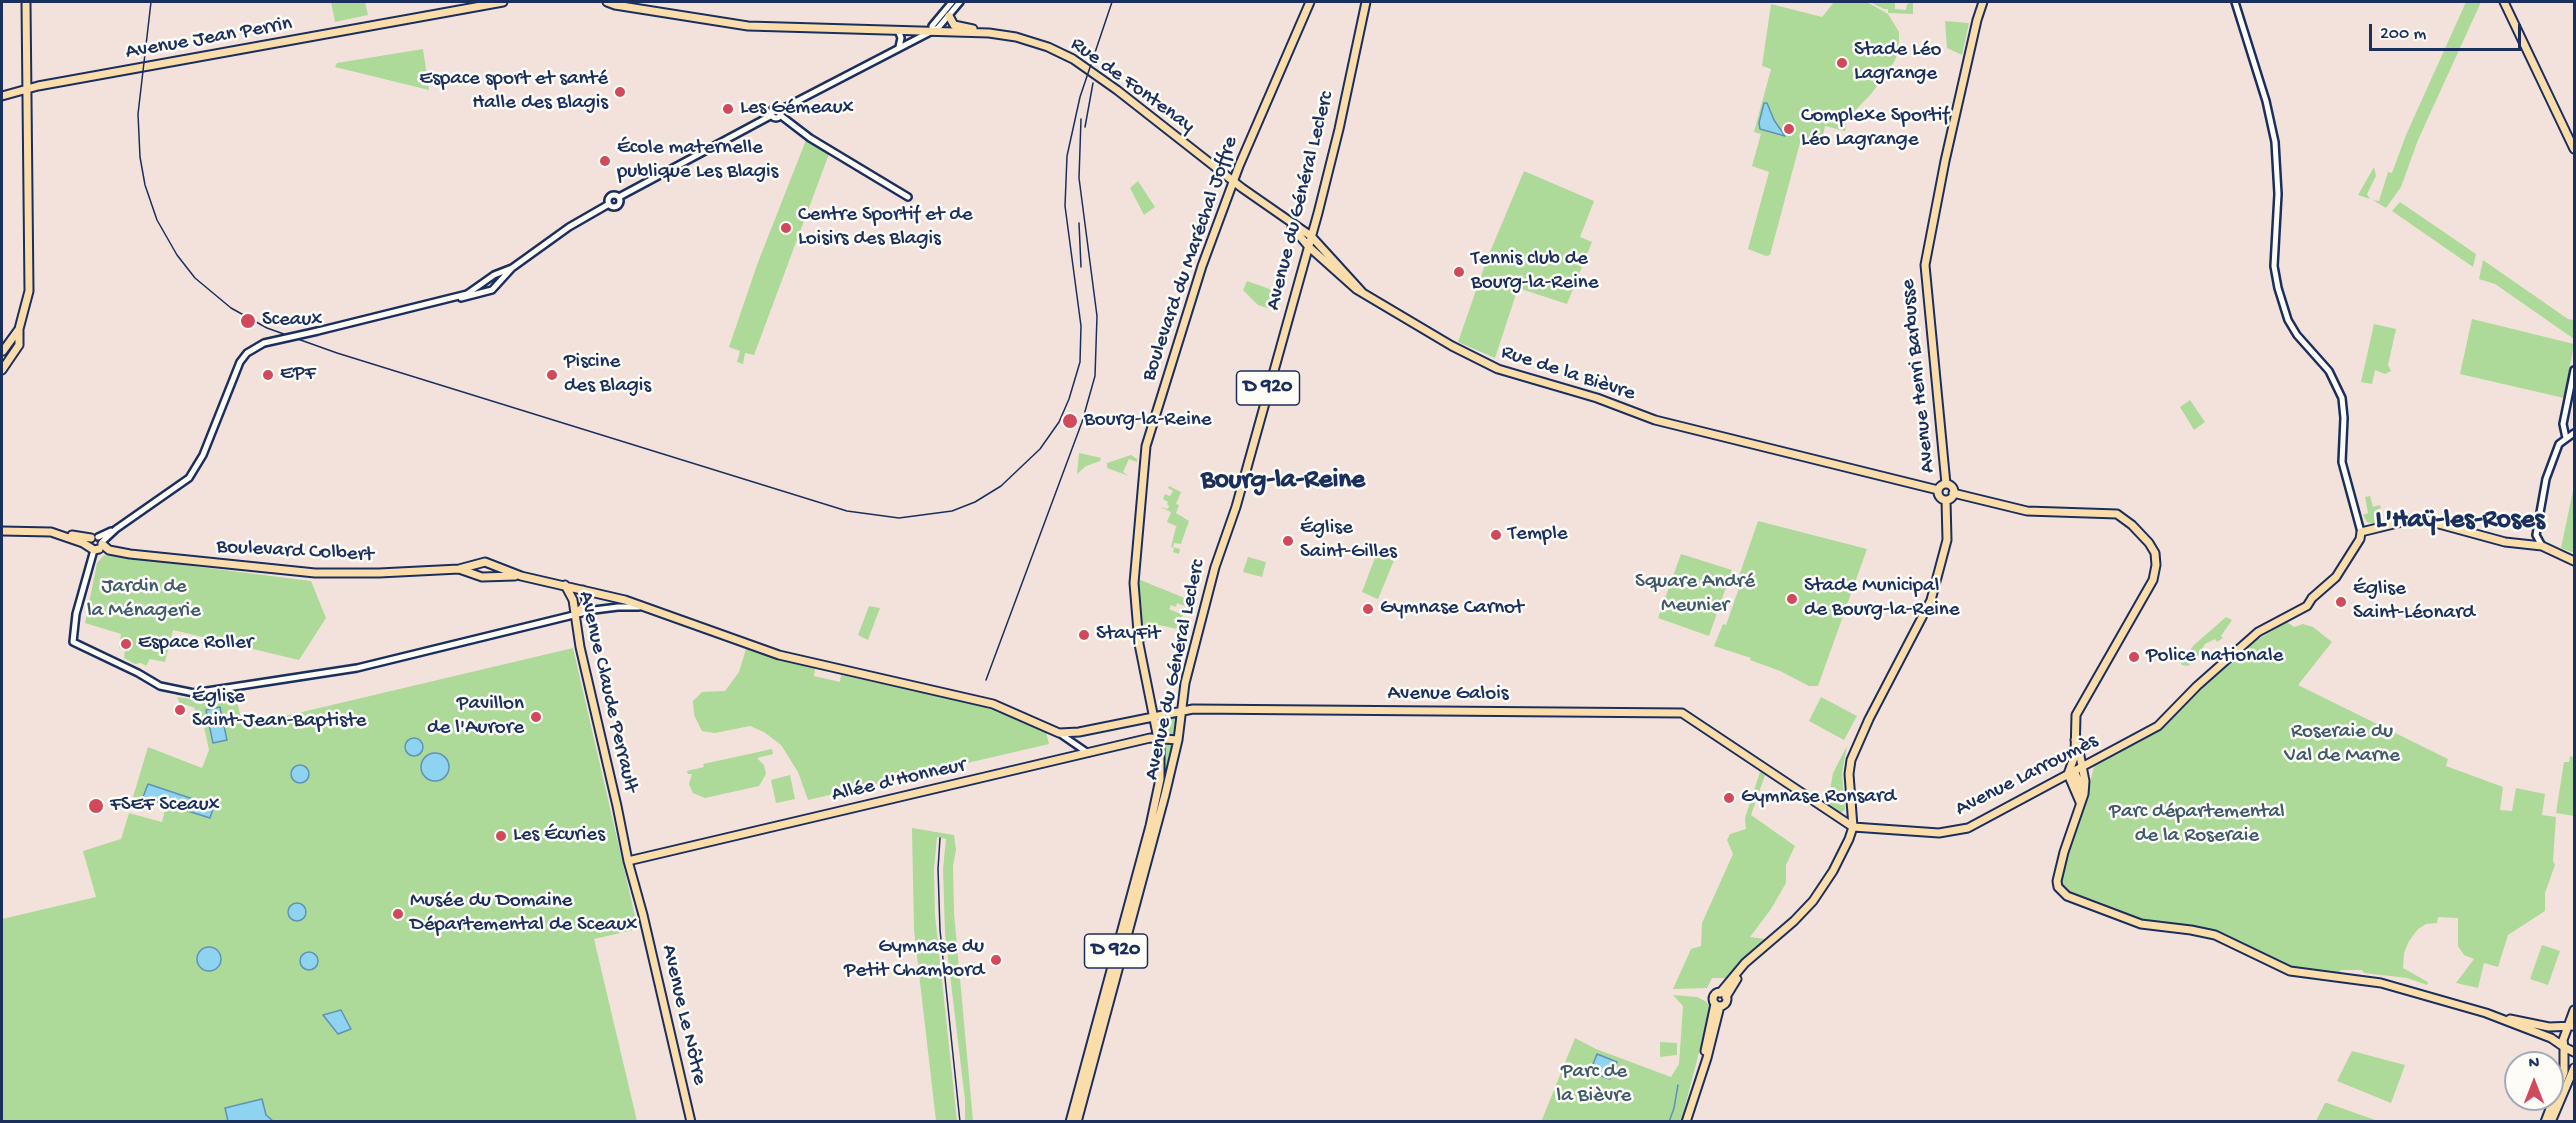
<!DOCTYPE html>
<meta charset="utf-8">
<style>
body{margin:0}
#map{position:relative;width:2576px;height:1123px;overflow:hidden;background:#f3e2db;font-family:"Gochi Hand",sans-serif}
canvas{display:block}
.frame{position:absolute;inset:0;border:3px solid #1b2f5e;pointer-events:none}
.north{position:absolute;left:2504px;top:1051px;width:60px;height:60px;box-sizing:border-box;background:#fdfcf7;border:2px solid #a3aaba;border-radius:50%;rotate:0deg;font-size:16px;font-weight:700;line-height:24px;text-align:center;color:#1b2f5e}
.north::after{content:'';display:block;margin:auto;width:21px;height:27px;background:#d1495b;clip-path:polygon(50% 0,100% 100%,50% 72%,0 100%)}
.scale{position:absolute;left:2369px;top:24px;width:152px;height:27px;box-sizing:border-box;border:3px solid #1b2f5e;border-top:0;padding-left:8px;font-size:18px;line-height:21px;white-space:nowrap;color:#1b2f5e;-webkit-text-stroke:4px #fdfcf7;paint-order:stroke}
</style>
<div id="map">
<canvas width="2576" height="1123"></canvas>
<div class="frame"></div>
<div class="north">N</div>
<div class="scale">200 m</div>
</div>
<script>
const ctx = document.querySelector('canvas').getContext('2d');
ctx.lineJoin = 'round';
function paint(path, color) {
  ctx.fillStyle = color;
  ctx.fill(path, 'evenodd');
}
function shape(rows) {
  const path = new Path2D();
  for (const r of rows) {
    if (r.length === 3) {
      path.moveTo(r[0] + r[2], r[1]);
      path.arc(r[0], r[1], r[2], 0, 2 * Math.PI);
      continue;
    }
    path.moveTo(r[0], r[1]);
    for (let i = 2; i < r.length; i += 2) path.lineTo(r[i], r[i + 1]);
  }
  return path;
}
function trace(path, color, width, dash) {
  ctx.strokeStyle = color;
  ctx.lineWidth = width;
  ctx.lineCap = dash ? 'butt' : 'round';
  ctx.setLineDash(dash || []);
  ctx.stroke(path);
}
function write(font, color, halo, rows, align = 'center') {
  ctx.font = font + ' "Gochi Hand",sans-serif';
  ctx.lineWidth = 5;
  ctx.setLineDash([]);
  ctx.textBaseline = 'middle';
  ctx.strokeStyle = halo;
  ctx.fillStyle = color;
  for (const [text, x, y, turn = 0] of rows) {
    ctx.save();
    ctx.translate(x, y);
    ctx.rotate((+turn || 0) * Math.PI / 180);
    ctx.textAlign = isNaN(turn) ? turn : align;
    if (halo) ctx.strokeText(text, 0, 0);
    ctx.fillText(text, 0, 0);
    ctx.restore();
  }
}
paint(shape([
 [331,2,365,2,368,15,335,22],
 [1834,2,1867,2,1888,14,1899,32,1899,51,1893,64,1871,94,1846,120,1845,131,1825,126,1823,136,1818,135,1818,143,1801,139,1770,255,1766,256,1748,249,1769,172,1752,166,1761,134,1754,132,1771,69,1762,66,1771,4,1822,17],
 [1870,2,1890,2,1895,3,1895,9,1906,10,1907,4,1913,2,1913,14,1888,13,1888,9,1884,9],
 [2466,2,2481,2,2418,140,2401,187,2386,208,2373,200,2379,201,2388,172,2392,173,2406,135],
 [1945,21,1969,23,1962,55,1947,48],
 [423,49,429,90,335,67,337,63],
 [806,140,829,154,754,355,745,353,743,364,737,362,740,351,729,347,757,265],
 [2374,167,2376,176,2367,194,2370,199,2358,195],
 [1524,171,1594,201,1580,237,1592,242,1567,304,1518,288,1495,358,1458,342,1487,259],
 [1138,181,1155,207,1144,215,1130,188],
 [2400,202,2476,254,2473,267,2392,211],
 [2483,260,2568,319,2574,320,2574,339,2495,284,2479,279],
 [1247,281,1275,291,1270,309,1258,305,1243,290],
 [2472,319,2574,344,2564,398,2460,374],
 [2374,324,2396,329,2388,365,2391,371,2385,374,2375,370,2372,384,2361,382],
 [2190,400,2205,422,2194,430,2180,407],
 [1079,453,1097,457,1101,458,1100,461,1086,466,1077,474],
 [1131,455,1137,459,1137,462,1129,459,1123,472,1129,476,1107,468,1107,463],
 [1169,486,1181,492,1176,504,1179,505,1176,513,1189,521,1181,544,1174,543,1173,547,1180,549,1179,554,1173,552,1174,548,1171,547,1176,527,1178,527,1167,522,1171,512,1160,507,1168,509,1169,506,1167,504,1168,502,1163,499,1165,494,1170,496,1173,491,1168,488],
 [2574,486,2574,553,2561,548],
 [2370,496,2373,507,2380,505,2381,508,2376,510,2380,522,2374,524,2367,522,2363,515,2368,513,2365,497],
 [1758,521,1867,549,1818,686,1809,686,1780,671,1750,660,1751,658,1714,646,1723,624,1726,625,1738,591,1739,576],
 [1377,552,1395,558,1378,599,1362,592],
 [1681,554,1732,570,1709,636,1658,618],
 [104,555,311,581,326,618,299,660,173,630,165,662,150,659,146,666,141,663,135,664,124,658,125,650,119,648,121,634,85,623,97,563],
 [1248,557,1266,562,1262,577,1243,572],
 [1138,579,1187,599,1185,606,1177,603,1176,607,1171,605,1169,609,1183,615,1177,629,1159,625,1156,630,1142,625],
 [869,606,880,608,868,640,858,635],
 [2226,617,2232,620,2221,636,2223,638,2217,642,2215,639,2205,644,2196,659,2188,666,2182,665,2180,662,2194,645],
 [2287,622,2294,627,2303,624,2313,627,2332,642,2298,685,2448,759,2446,766,2503,787,2500,810,2512,811,2516,788,2545,794,2542,815,2556,817,2553,861,2555,865,2545,893,2545,911,2508,935,2498,967,2484,963,2478,988,2456,983,2474,959,2464,955,2458,946,2458,918,2438,917,2437,923,2426,924,2418,929,2409,941,2404,953,2403,968,2428,982,2427,985,2407,978,2364,973,2362,970,2341,970,2339,973,2296,969,2213,931,2143,920,2067,893,2063,889,2060,880,2061,873,2084,809,2094,766,2160,730,2203,685,2250,644],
 [573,648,638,929,594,939,637,1121,2,1121,2,919,96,897,83,851,121,839,129,813,162,822,166,806,133,797,148,747,202,768,209,750,201,713,194,711,195,708,180,703,177,697,196,700,236,698,243,726],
 [746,649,815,669,814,676,840,682,841,675,990,708,1046,732,1049,744,808,800,798,772,781,745,764,732,750,726,715,733,702,731,694,715,693,701,702,692,725,691,739,672],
 [1821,697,1857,716,1844,740,1809,721],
 [1176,716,1175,734,1172,736,1162,735,1158,720],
 [1162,743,1173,744,1159,807,1157,807,1162,783],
 [1847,746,1842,773,1845,810,1840,813,1829,807,1831,784,1833,773],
 [772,749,773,754,757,758,764,765,766,774,759,786,705,798,693,793,689,784,692,774,688,774,687,771,704,767,703,764],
 [2570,756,2574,757,2574,816,2556,813,2564,762,2569,762],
 [1760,772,1765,775,1751,815,1795,846,1786,865,1786,883,1771,909,1750,937,1765,939,1726,978,1712,978,1707,988,1673,989,1691,949,1701,946,1702,923,1733,854,1727,840,1730,834,1746,829,1745,818],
 [790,775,795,799,776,803,771,780],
 [912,828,954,835,956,850,953,866,954,913,973,1121,965,1121,965,1100,945,933,943,869,946,839,937,837,934,869,935,915,957,1121,936,1121,914,930],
 [2542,945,2560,951,2548,985,2530,979],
 [1673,995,1697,997,1705,1001,1711,1007,1681,1121,1541,1122,1575,1038,1596,1049,1671,1077,1679,1064,1683,1006],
 [1660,1042,1677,1043,1677,1055,1660,1057],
 [2352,1051,2405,1065,2391,1103,2337,1081],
 [2325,1103,2327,1103,2378,1121,2316,1121]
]), '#adda98');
const water = shape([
 [1764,103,1767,103,1774,120,1785,136,1760,129,1759,123,1764,103],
 [220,707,227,740,213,743,206,710,220,707],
 [414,747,9],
 [435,767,14],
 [300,774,9],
 [148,784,214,806,210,818,143,797,148,784],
 [297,912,9],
 [209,959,12],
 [309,961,9],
 [341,1010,351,1029,338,1034,323,1015,341,1010],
 [1597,1054,1617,1062,1610,1079,1590,1072,1597,1054],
 [262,1099,266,1115,273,1121,228,1121,225,1108,262,1099]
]);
paint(water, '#8ed4f0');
trace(water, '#6092b6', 1.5);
trace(shape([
 [1669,1122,1674,1108,1678,1085]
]), '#6092b6', 1.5);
const minor = shape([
 [2235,2,2266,101,2275,142,2278,194,2274,266,2278,288,2288,320,2297,335,2329,371,2342,398,2344,418,2342,462,2361,532],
 [898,30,901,38,899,47],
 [932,31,932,26,952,2],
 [776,113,5],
 [780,110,938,28,960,2],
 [780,115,810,138,908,197],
 [614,201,6],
 [619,197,772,115],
 [461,298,492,290,512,268],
 [318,331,467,294,494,275,512,268,569,227,609,204],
 [2566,438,2563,424,2574,370],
 [98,537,111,531],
 [102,542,116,529,189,478,203,455,240,362,247,353,264,343],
 [2542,546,2536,535,2546,479,2559,444,2574,433],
 [94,550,76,614,73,642,138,673,160,686,194,693,357,668,594,610,618,607,639,607],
 [1059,733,1088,753]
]);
const major = shape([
 [607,2,615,5,748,26,989,33,1016,37,1048,47,1073,59,1117,90,1242,188,1311,236,1362,292],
 [2504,2,2574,149],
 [949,16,954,25,973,29],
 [2,96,38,86,503,2],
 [1292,227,1309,247,1356,289,1452,346,1498,369,1597,398,1655,420,1938,490],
 [19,345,19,329,29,291,26,2],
 [3,351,19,329],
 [2,370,19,345],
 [1946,484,1925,265,1945,161,1977,20,1983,2],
 [1946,492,8],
 [1953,493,2027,511,2117,514,2132,525,2149,543,2155,553,2156,565,2153,580,2076,715,2075,755,2068,774],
 [2,531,51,532,83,543,94,550,99,549],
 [72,535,91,538],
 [102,544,109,550,130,554,315,573,379,573,459,569,485,562,521,576,625,600,779,655,993,704,1059,733,1079,732,1193,709,1682,713,1853,827,1939,833,1968,828,2158,726,2197,686,2258,632,2307,606,2312,598,2336,577,2360,539,2361,532,2410,520,2428,521,2505,542,2542,546,2574,561],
 [459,569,482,577,515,576],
 [565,585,573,600,580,647,617,806,628,861,643,915,691,1122],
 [575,615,587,603,583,590],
 [2075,740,2079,751,2085,781,2084,794,2064,852,2057,881,2058,887,2067,896,2141,924,2191,930,2215,935,2290,971,2381,983,2486,1013,2551,1038,2564,1047,2564,1072,2545,1122],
 [2074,771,2083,791],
 [2068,774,2080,802],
 [628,861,1150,738,1178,740],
 [1720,999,7],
 [1720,993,1745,963,1794,921,1813,901,1833,871,1849,839,1853,827,1849,774,1851,760,1869,719,1931,600,1947,540,1946,500],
 [1726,997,1737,979],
 [2574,1010,2563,1040,2564,1047,2574,1052],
 [2510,1019,2549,1027,2574,1026],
 [1705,1051,1715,1004],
 [1070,1122,1150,826,1160,779,1160,749,1139,644,1134,583,1146,446,1202,266,1239,166,1310,2],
 [1077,1122,1165,795,1178,740,1185,683,1215,567,1236,507,1318,213,1339,129,1366,2],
 [1686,1122,1707,1058,1720,1006],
 [2551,1122,2574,1068]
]);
trace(minor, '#1b2f5e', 10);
trace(major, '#1b2f5e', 11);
trace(minor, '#fdfcf7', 5);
trace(major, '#fbddab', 7);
trace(shape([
 [151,2,138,114,140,157,145,185,157,220,177,255,195,278,231,308,267,328,337,353,847,511,899,518,952,511,975,502,1001,486,1040,449,1059,422,1069,399,1080,362,1081,326,1065,206,1067,156,1080,97,1112,2],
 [1085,127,1093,83],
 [1079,223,1081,267],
 [986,680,1082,422,1095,376,1097,316,1079,178,1081,119],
 [940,838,938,869,940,930,960,1122]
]), '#1b2f5e', 1.5);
const minorBridge = shape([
 [264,343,318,331]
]);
trace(minorBridge, '#1b2f5e', 10, []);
trace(minorBridge, '#fdfcf7', 5);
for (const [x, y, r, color] of [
 [1842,63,6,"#d1495b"],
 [620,92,6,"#d1495b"],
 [728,109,6,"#d1495b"],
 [1789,129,6,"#d1495b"],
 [605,161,6,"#d1495b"],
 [786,228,6,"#d1495b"],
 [1459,272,6,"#d1495b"],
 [248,321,8,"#d1495b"],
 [268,375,6,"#d1495b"],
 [552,375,6,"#d1495b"],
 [1070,421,8,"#d1495b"],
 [1496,535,6,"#d1495b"],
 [1288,541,6,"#d1495b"],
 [1792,599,6,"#d1495b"],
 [2341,602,6,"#d1495b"],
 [1368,609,6,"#d1495b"],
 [1084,635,6,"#d1495b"],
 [126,644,6,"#d1495b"],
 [2134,657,6,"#d1495b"],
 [180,710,6,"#d1495b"],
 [536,717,6,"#d1495b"],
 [1729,798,6,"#d1495b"],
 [96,806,8,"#d1495b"],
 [501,836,6,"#d1495b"],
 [398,914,6,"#d1495b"],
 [996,960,6,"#d1495b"]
]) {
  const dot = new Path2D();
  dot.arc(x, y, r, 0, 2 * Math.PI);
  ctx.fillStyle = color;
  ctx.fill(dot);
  trace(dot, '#fdfcf7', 2);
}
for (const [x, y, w] of [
 [1268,388,63],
 [1116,951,63]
]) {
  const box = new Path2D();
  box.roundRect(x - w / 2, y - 17, w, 34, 4.5);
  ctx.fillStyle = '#fdfcf7';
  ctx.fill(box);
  trace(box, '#1b2f5e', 1.5);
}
write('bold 20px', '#1b2f5e', null, [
 ["D 920",1268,388],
 ["D 920",1116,951]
]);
write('21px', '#1b2f5e', '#fdfcf7', [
 ["Avenue Jean Perrin",209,39,-10],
 ["Rue de Fontenay",1132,86,36],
 ["Avenue du Général Leclerc",1301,201,-76],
 ["Boulevard du Maréchal Joffre",1191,259,-71],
 ["Rue de la Bièvre",1568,374,18],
 ["Avenue Henri Barbusse",1919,376,-96],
 ["Boulevard Colbert",295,552,3],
 ["Avenue du Général Leclerc",1176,670,-78],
 ["Avenue Claude Perrault",607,692,77],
 ["Avenue Galois",1448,695],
 ["Avenue Larroumès",2027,776,-27],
 ["Allée d'Honneur",899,781,-13],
 ["Avenue Le Nôtre",683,1015,77]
]);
write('21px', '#1b2f5e', '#fdfcf7', [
 ["Stade Léo",1854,51],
 ["Lagrange",1854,75],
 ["Espace sport et santé",608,80,"right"],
 ["Halle des Blagis",608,104,"right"],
 ["Les Gémeaux",740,109],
 ["Complexe Sportif",1801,117],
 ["Léo Lagrange",1801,141],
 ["École maternelle",617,149],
 ["publique Les Blagis",617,173],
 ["Centre Sportif et de",798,216],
 ["Loisirs des Blagis",798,240],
 ["Tennis club de",1471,260],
 ["Bourg-la-Reine",1471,284],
 ["Sceaux",262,321],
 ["Piscine",564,363],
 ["des Blagis",564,387],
 ["EPF",280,375],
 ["Bourg-la-Reine",1084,421],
 ["Église",1300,529],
 ["Saint-Gilles",1300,553],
 ["Temple",1508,535],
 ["Stade Municipal",1804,587],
 ["de Bourg-la-Reine",1804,611],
 ["Église",2353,590],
 ["Saint-Léonard",2353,614],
 ["Gymnase Carnot",1380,609],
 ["StayFit",1096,635],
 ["Espace Roller",138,644],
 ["Police nationale",2146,657],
 ["Église",192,698],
 ["Saint-Jean-Baptiste",192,722],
 ["Pavillon",524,705,"right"],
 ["de l'Aurore",524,729,"right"],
 ["Gymnase Ronsard",1741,798],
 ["FSEF Sceaux",110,806],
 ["Les Écuries",513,836],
 ["Musée du Domaine",410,902],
 ["Départemental de Sceaux",410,926],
 ["Gymnase du",984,948,"right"],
 ["Petit Chambord",984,972,"right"]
], 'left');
write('21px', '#405a6c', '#fdfcf7', [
 ["Square André",1695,583],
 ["Meunier",1695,607],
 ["Jardin de",144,588],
 ["la Ménagerie",144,612],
 ["Roseraie du",2342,733],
 ["Val de Marne",2342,757],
 ["Parc départemental",2197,813],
 ["de la Roseraie",2197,837],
 ["Parc de",1594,1073],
 ["la Bièvre",1594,1097]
]);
write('bold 27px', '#1b2f5e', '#fdfcf7', [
 ["Bourg-la-Reine",1283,482],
 ["L'Haÿ-les-Roses",2460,522]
]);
</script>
